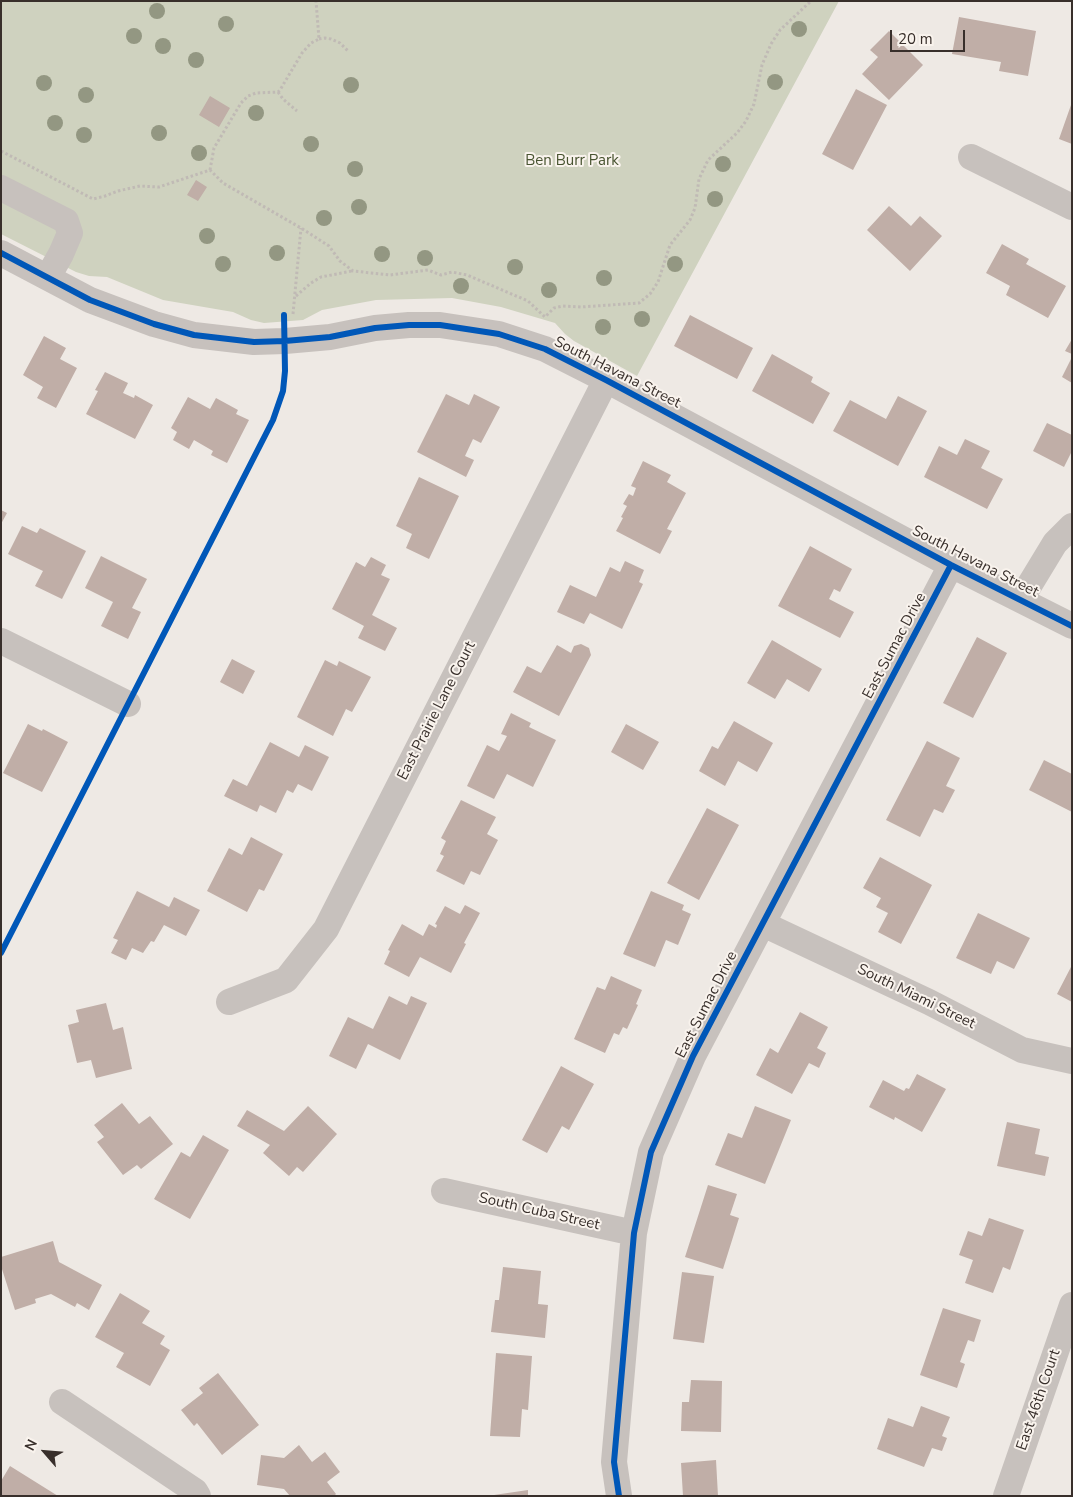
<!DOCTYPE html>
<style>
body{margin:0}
#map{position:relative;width:1073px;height:1497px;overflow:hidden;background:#eee9e4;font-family:"Nunito Sans",sans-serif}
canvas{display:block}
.frame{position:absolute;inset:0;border:2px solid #382f2b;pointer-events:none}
.north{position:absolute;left:20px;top:1427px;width:50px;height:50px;-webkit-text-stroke:4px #f9f3ed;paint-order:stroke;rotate:297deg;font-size:14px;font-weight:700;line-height:20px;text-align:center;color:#382f2b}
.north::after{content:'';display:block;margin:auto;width:18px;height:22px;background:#382f2b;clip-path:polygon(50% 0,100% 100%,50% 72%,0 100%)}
.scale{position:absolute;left:890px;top:30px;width:75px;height:22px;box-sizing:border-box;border:2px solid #382f2b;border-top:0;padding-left:6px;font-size:15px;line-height:18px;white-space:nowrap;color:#382f2b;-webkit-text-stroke:4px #f9f3ed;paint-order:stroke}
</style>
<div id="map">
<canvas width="1073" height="1497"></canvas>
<div class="frame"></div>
<div class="north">N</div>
<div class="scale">20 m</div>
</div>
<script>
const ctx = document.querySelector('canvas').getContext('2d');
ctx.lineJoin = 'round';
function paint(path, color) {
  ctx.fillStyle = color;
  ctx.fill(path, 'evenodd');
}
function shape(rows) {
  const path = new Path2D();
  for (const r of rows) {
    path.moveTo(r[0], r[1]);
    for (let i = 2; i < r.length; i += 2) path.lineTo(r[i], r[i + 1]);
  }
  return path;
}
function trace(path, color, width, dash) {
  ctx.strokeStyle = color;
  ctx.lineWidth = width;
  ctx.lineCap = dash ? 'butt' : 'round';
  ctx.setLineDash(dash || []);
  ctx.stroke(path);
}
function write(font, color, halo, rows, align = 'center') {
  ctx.font = font + ' "Nunito Sans",sans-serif';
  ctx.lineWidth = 4;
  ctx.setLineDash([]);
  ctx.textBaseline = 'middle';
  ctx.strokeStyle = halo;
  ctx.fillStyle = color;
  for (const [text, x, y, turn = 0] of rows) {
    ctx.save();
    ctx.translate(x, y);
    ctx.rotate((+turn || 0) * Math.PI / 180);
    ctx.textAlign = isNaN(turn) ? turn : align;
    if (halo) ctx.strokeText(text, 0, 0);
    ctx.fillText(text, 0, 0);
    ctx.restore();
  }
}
paint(shape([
 [1,1,839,1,637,376,574,341,565,334,555,323,501,307,452,298,376,300,322,310,303,320,264,323,251,320,233,312,163,300,107,277,89,276,76,272,1,234]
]), '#cfd2bf');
paint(shape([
 [959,17,1036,31,1028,76,999,71,1001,62,952,54],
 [889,31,923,65,889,100,862,74,878,57,870,50],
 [856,89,887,105,853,170,822,154],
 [210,96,230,108,219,127,199,115],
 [1071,105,1072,105,1072,144,1059,139],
 [196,180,207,187,198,201,187,195],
 [889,206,911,226,920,216,942,236,910,271,867,230],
 [1002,244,1029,259,1026,264,1066,286,1048,318,1006,295,1010,286,986,273],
 [690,315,753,348,737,379,674,346],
 [44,336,66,348,60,359,77,368,56,408,37,398,43,387,23,375],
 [1072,339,1072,354,1065,351],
 [772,354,813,377,811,382,830,393,813,424,752,391],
 [1072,357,1072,383,1062,377],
 [105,372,128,383,123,393,134,398,135,395,153,405,135,439,86,414,98,391,95,390],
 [446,394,469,405,474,394,500,407,481,443,473,439,465,456,474,460,466,477,417,452],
 [898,396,927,411,898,466,833,431,850,400,886,419],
 [188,397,210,409,216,398,238,410,236,414,249,420,227,463,211,455,213,451,194,440,189,449,173,440,177,432,171,428],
 [1047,423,1072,435,1072,451,1064,467,1033,451],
 [965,439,990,451,981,468,1003,479,987,509,924,477,939,446,957,455],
 [643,461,671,475,667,482,686,493,667,529,672,531,660,554,616,531,623,518,621,517,627,506,623,504,629,494,633,496,636,488,631,486],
 [419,477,459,496,429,559,406,548,412,534,396,526],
 [1,510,7,513,1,524],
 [22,526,37,533,40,528,86,551,62,599,35,586,43,571,8,554],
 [810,546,852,569,840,592,834,589,829,599,854,612,840,638,778,606],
 [101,556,147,579,132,608,141,612,128,639,101,626,113,602,85,588],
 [371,557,386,565,381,575,390,579,372,615,397,628,385,651,358,638,364,626,332,609,356,562,365,567],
 [625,561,644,570,639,582,643,584,622,629,590,613,584,624,557,612,570,585,596,597,610,567,620,572],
 [977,637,1007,653,973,718,943,703],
 [772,640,822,669,809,692,787,679,775,699,747,683],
 [581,644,589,648,591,655,559,716,513,692,527,666,541,673,557,645,571,653,574,646],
 [232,659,255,671,243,694,220,682],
 [325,660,337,666,339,661,371,677,352,712,346,709,333,736,297,717],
 [511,713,531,723,529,727,556,740,533,787,507,774,494,799,467,786,487,745,499,751,507,736,501,734],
 [734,721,773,743,757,772,738,761,725,786,699,771,712,746,718,749],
 [28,724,42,731,43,729,68,742,42,792,3,773],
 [626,724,659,742,643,770,611,752],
 [927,741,960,758,946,786,955,790,943,813,934,809,920,837,886,820],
 [270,742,299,757,305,745,329,757,312,791,298,784,293,793,287,790,276,813,260,805,257,812,224,796,233,779,247,786],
 [1044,760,1072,774,1072,812,1029,790],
 [461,800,496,817,487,834,498,840,480,875,471,871,464,885,436,871,444,856,440,854,446,841,441,838],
 [707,808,739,825,699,900,667,883],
 [251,837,283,854,264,891,259,889,247,912,207,891,229,848,242,855],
 [880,857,932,885,901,944,878,932,888,913,876,907,881,898,863,888],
 [137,891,169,907,174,897,200,910,186,936,164,925,154,942,151,941,143,953,132,948,126,960,111,953,118,940,113,938],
 [651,891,684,905,682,910,691,914,678,945,666,940,655,967,623,954],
 [465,905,480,913,464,943,466,944,451,973,420,957,409,977,384,964,390,951,388,950,402,924,423,936,429,924,436,928,437,925,435,924,445,906,460,914],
 [978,913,1030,938,1014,969,997,961,991,974,956,958],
 [1072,965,1072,1002,1057,994],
 [611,976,642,990,636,1004,638,1005,627,1029,623,1027,619,1035,614,1033,605,1053,574,1039,597,987,605,990],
 [389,996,407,1005,411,996,427,1003,400,1060,368,1044,356,1069,329,1056,348,1017,373,1029],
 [106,1003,113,1030,123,1027,132,1069,96,1078,91,1060,77,1063,68,1025,79,1022,76,1010],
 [800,1012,828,1027,817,1048,826,1053,819,1068,809,1063,792,1094,756,1075,770,1048,778,1053],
 [561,1066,594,1084,569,1130,562,1126,547,1153,522,1140],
 [917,1074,946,1089,922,1132,895,1117,894,1120,869,1107,883,1080,904,1091,906,1088,909,1089],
 [122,1103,139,1124,150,1116,173,1144,141,1169,137,1165,123,1175,97,1142,104,1137,94,1125],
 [308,1106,337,1134,303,1172,297,1167,289,1176,263,1153,270,1145,237,1126,247,1110,284,1131],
 [755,1106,791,1120,765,1184,715,1165,728,1133,742,1138],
 [1007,1122,1040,1129,1035,1154,1049,1157,1045,1176,997,1166],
 [203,1135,229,1150,190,1219,154,1199,181,1152,190,1157],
 [708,1185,737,1194,730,1215,739,1218,723,1269,685,1257],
 [989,1218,1024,1230,1010,1270,1003,1267,993,1293,965,1283,973,1260,959,1255,968,1231,982,1236],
 [53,1241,59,1262,102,1285,89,1310,77,1303,75,1307,51,1294,35,1299,36,1303,15,1310,1,1266,1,1257],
 [503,1267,541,1271,538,1304,548,1305,545,1338,491,1332,495,1300,499,1300],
 [682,1272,714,1276,704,1343,673,1339],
 [120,1293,150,1311,142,1323,165,1336,160,1344,170,1350,150,1386,116,1367,124,1353,95,1337],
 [943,1308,981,1320,974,1342,968,1340,960,1362,965,1364,957,1388,920,1375],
 [496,1353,532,1356,528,1410,522,1409,520,1437,490,1436],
 [218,1373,259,1425,222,1455,197,1423,194,1426,181,1410,203,1393,199,1388],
 [691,1380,722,1381,721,1432,681,1431,682,1402,689,1402],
 [921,1406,950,1417,942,1436,947,1438,942,1451,932,1448,924,1467,877,1449,888,1418,913,1427],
 [299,1445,312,1462,325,1452,340,1472,327,1482,336,1494,334,1496,290,1496,284,1489,257,1485,261,1455,284,1458],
 [716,1460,718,1496,683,1496,681,1463],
 [10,1466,58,1496,1,1496,1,1481],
 [528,1490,528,1496,494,1496,494,1495]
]), '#c0aea7');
trace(shape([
 [319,39,325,38,331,39,340,43,348,51],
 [278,92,283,99,297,111],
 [1,151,93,199,105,196,118,191,140,186,159,187,210,170,223,183,301,228,329,246,340,261,353,271,390,275,428,270,441,275,452,272,467,275,528,301,545,317,554,308,563,306,581,307,639,303,650,294,658,282,670,245,690,220,695,208,699,179,708,160,737,133,746,121,754,104,762,65,771,44,780,30,811,1],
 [210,170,214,148,241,103,248,96,256,93,278,92,280,90,302,53,311,43,319,39,316,1],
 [296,296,311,283,321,277,352,271],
 [293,314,301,228]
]), '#c0bab5', 3, [2.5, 2.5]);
trace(shape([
 [971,157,1072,207],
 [1,188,66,221,70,233,61,254,48,277],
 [1,253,90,300,154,324,194,335,254,342,285,341,330,337,375,328,409,325,440,325,499,334,545,349,606,380,951,565,1072,626],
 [1021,599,1055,543,1072,526],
 [1,641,128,704],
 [763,924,929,1002,1022,1050,1072,1061],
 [229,1002,286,980,326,929,606,380],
 [444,1191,634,1233],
 [62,1402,195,1491,198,1496],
 [619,1496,614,1462,634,1233,651,1152,693,1056,951,565],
 [1006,1496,1072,1305]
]), '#c7c1bd', 26);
trace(shape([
 [1,253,90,300,154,324,194,335,254,342,285,341,330,337,375,328,409,325,440,325,499,334,545,349,606,380,951,565,1072,626],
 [1,953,273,420,283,391,285,371,284,315],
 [619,1496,614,1462,634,1233,651,1152,693,1056,951,565]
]), '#0057b8', 6);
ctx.fillStyle = '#939782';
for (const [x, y] of [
 [157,11],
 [226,24],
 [799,29],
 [134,36],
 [163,46],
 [196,60],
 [775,82],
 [44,83],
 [351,85],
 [86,95],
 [256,113],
 [55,123],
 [159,133],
 [84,135],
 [311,144],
 [199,153],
 [723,164],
 [355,169],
 [715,199],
 [359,207],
 [324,218],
 [207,236],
 [277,253],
 [382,254],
 [425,258],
 [223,264],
 [675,264],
 [515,267],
 [604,278],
 [461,286],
 [549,290],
 [642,319],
 [603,327]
]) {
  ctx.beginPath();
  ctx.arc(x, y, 8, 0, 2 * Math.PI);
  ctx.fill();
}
write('15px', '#485431', '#f9f3ed', [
 ["Ben Burr Park",572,161]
]);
write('15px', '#382f2b', '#f9f3ed', [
 ["South Havana Street",617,373,27],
 ["South Havana Street",975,562,27],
 ["East Sumac Drive",895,646,-62],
 ["East Prairie Lane Court",437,711,-63],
 ["South Miami Street",916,997,26],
 ["East Sumac Drive",707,1005,-63],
 ["South Cuba Street",539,1212,13],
 ["East 46th Court",1039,1400,-71]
]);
</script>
